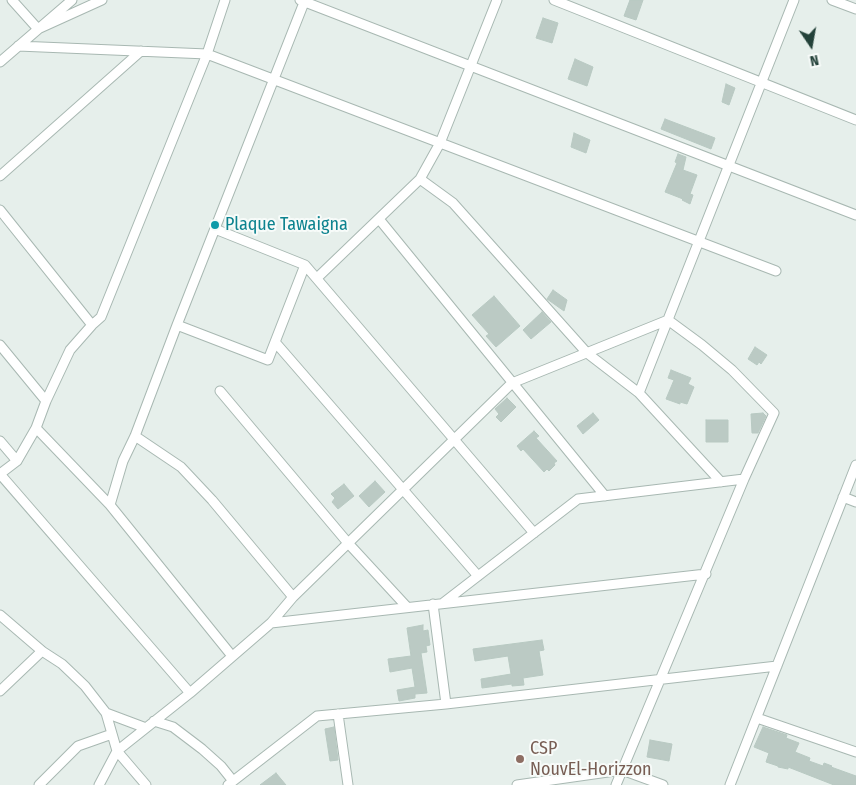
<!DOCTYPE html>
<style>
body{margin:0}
#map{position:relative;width:856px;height:785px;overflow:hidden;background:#e6efeb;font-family:"Fira Sans Condensed",sans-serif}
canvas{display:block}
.north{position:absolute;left:786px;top:20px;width:50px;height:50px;-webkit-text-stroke:4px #f7fbf9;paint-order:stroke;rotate:168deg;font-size:14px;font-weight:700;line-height:20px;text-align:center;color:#24423a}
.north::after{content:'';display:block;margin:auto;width:18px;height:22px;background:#24423a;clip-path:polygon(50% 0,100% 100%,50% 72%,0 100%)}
</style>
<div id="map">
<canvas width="856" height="785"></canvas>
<div class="north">N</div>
</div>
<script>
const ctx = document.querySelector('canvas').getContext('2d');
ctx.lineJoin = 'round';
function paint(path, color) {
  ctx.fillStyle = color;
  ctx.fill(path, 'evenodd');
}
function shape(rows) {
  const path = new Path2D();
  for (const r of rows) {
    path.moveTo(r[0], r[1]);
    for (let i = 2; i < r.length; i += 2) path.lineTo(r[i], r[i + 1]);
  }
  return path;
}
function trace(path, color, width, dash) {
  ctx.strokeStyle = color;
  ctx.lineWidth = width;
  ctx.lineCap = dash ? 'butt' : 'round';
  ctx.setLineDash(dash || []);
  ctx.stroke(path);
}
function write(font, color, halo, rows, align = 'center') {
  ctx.font = font + ' "Fira Sans Condensed",sans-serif';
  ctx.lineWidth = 4;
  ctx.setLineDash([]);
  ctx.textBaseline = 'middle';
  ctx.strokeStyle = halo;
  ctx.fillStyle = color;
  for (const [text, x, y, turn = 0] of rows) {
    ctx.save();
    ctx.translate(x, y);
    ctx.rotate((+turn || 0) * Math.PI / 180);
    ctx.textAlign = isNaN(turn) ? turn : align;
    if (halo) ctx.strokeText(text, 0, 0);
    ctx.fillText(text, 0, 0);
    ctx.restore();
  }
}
const building = shape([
 [630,0,643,0,636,20,624,16,630,0],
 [543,18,558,23,552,43,536,38,543,18],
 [575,59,593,67,587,86,568,79,575,59],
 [726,84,735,88,729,105,722,102,726,84],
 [665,119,715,138,711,149,661,129,665,119],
 [574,133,590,140,586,153,571,147,574,133],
 [678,154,686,157,683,170,697,175,690,194,693,195,690,204,682,200,683,199,665,192,677,163,675,162,678,154],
 [553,290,567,300,564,311,547,299,553,290],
 [494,296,520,326,496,347,486,336,489,334,472,315,494,296],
 [542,312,551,322,531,339,523,330,542,312],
 [755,347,767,355,761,364,759,362,757,365,748,359,755,347],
 [671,370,691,378,688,384,694,387,687,404,680,402,680,404,666,399,674,380,668,378,671,370],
 [507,398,516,407,501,422,496,417,499,414,495,409,507,398],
 [593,413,599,420,583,434,577,426,593,413],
 [763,413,766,416,758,433,752,433,751,414,763,413],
 [706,420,728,420,728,442,706,442,706,420],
 [534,431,539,436,536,438,557,461,554,463,555,465,549,471,547,469,544,472,523,449,521,451,517,446,534,431],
 [375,481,385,492,369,507,359,496,375,481],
 [344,484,354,496,338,509,332,502,335,498,331,494,344,484],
 [423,625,423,631,428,630,430,645,426,646,427,652,421,653,427,693,415,694,415,698,399,701,397,690,415,687,412,668,390,672,388,659,411,656,407,628,423,625],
 [542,640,544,650,539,651,543,675,523,678,524,685,512,686,512,684,482,688,481,679,511,674,508,656,475,661,473,649,542,640],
 [334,727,338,760,330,761,325,729,334,727],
 [763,727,787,735,786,738,799,743,795,752,810,758,809,761,823,766,824,763,832,766,831,767,856,776,856,785,834,785,788,767,788,769,778,767,778,766,766,762,769,753,754,747,763,727],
 [650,740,672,744,669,761,647,757,650,740],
 [276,773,286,785,260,785,276,773]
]);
paint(building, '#bbcac4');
trace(building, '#b8c9c2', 1);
const minor = shape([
 [12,0,38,29,102,0],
 [300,0,856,215],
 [554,0,856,120],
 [832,0,856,9],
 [18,46,207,54,776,271],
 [0,62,72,0],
 [0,176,141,51],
 [420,179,453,203,587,353,639,393,721,482],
 [0,210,92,325],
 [379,219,605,496],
 [215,229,305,265,534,533],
 [317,278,420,179,440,143,497,0],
 [177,325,268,360,305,265],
 [275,342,478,576],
 [0,345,46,401,36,428],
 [220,391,348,543,407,607],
 [639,393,794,0],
 [46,401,70,350,92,325,101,317,207,54,225,0],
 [135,436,181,467,212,500,293,597],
 [0,441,17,461],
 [0,474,17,461,36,428,110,505,232,656],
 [0,474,190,693],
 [843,497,856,502],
 [110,505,123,461,135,436,177,325,305,0],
 [443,603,578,499,744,479],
 [433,604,446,704],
 [0,615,42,651],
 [271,623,706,574],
 [0,691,42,651,62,664,85,686,106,713],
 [338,714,348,785],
 [757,718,856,752],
 [154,721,173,727,202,749,221,766,233,781],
 [146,728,106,713,117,751,146,785],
 [39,785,78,746,112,734],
 [99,785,117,751,190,693,271,623,293,597,512,383,668,320,702,345,732,370,774,413,744,479,616,785],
 [228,785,317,716,446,704,777,666],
 [517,785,622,770,663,785],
 [730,785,856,465]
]);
trace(minor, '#a8b8b2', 11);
trace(minor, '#fff', 9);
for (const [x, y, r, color] of [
 [215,225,5,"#0f9aa8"],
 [520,759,5,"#8d6e63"]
]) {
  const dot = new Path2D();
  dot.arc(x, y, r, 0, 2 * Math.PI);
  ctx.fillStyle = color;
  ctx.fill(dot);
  trace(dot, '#f7fbf9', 2);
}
write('18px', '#0d838f', '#f7fbf9', [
 ["Plaque Tawaigna",225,225]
], 'left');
write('18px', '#785e54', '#f7fbf9', [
 ["CSP",530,749],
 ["NouvEl-Horizzon",530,770]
], 'left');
</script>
